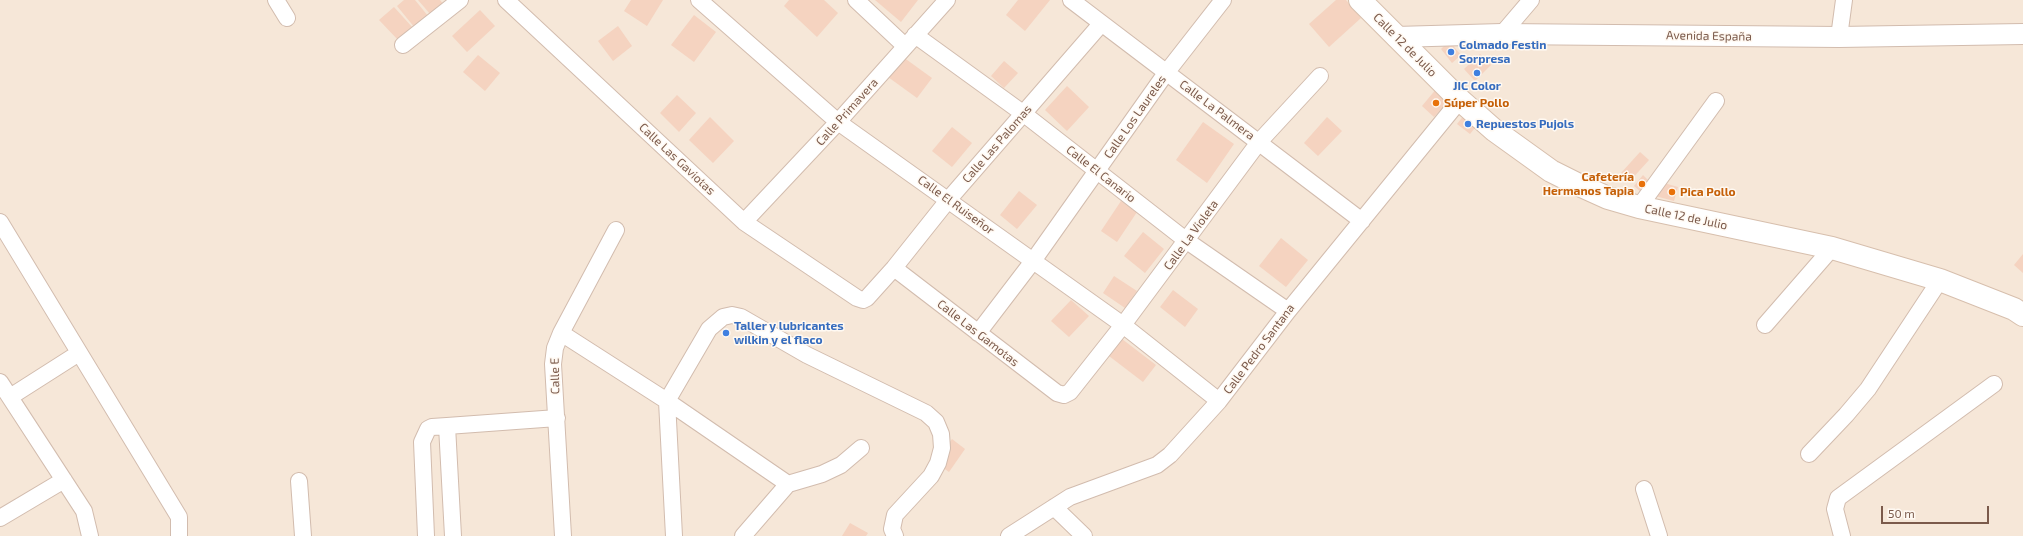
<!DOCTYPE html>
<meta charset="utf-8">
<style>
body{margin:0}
#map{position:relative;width:2023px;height:536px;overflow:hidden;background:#fef5ea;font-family:"Exo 2",sans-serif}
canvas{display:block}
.scale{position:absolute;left:1881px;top:506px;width:108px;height:18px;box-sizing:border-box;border:2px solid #7b5a4b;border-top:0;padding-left:5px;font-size:12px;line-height:14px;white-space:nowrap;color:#7b5a4b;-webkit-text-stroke:3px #fff9f2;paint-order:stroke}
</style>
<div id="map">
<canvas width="2023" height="536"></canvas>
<div class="scale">50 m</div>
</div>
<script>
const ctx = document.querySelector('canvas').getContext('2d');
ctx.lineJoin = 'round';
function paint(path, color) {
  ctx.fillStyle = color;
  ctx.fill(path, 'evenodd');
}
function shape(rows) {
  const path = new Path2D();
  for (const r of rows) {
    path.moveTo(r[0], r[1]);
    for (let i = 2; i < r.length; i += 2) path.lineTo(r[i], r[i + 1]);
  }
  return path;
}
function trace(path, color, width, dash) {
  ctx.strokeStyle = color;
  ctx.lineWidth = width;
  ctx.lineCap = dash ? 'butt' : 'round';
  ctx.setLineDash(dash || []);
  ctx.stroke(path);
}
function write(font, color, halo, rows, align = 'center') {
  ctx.font = font + ' "Exo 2",sans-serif';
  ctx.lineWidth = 3;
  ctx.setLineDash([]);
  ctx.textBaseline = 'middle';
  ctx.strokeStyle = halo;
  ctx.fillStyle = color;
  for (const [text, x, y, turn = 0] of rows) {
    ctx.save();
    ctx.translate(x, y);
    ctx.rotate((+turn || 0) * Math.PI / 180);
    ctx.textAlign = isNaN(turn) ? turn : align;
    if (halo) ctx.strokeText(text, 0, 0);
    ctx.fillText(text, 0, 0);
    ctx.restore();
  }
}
paint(shape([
 [0,0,2023,0,2023,536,0,536]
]), '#f6e7d8');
paint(shape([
 [404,0,415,0,428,16,415,28,397,6],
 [418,0,440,0,444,5,431,15],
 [631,0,663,0,647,26,624,11],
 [789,0,824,0,838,13,817,37,784,6],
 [875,0,918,0,901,22],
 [1018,0,1050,0,1025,31,1006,15],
 [1336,0,1346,0,1361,18,1329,47,1309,24],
 [394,7,413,28,399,41,379,20],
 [480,10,495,26,467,52,452,36],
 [694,15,716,32,694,62,671,45],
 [618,26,632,46,613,61,598,41],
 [1449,41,1461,55,1452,63,1441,49],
 [1480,54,1491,65,1475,81,1464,69],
 [478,55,500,73,485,91,463,72],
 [903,57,932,78,917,98,888,77],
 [1004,61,1018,73,1004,88,991,76],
 [1067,86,1089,107,1067,131,1045,110],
 [1437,88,1450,99,1434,117,1422,106],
 [677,95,696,113,679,132,660,113],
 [1465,114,1478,124,1470,134,1457,124],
 [710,117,734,141,713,163,689,140],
 [1327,117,1342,131,1318,156,1304,143],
 [1203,122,1234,144,1207,183,1176,160],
 [952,127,972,143,952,167,932,151],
 [1640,152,1649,160,1630,181,1621,173],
 [1643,175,1650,182,1641,192,1634,186],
 [1664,183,1678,187,1674,201,1655,196],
 [1019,191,1037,205,1017,229,1000,215],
 [1121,201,1137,212,1117,242,1101,231],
 [1143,232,1164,249,1145,273,1124,256],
 [1281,238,1308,260,1286,287,1259,266],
 [2023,254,2023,273,2014,265],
 [1114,276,1137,291,1125,308,1103,293],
 [1173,290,1198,309,1185,327,1160,307],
 [1071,300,1089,316,1069,337,1051,321],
 [1122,339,1156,365,1143,382,1109,356],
 [952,439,965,449,949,472,935,462],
 [850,523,868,533,866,536,842,536]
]), '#f5d3c0');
const minor = shape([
 [276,0,287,18],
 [506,0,744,222,857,298,863,300,867,298,894,268,949,199,1101,24],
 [699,0,838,122,1123,325,1219,401],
 [856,0,905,46],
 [1071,0,1362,221],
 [1502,34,1531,0],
 [915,35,1024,114,1187,241,1288,311],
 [1839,37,1844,0],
 [403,45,460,0],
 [1639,207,1716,101],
 [0,222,179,517,179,536],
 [744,222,838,122,947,0],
 [894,268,1057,393,1064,395,1070,392,1123,325,1259,142,1320,76],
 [1765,325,1832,248],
 [561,333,667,401,788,484],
 [978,333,1033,261,1166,73,1223,0],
 [0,382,84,511,90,536],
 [10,397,79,353],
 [447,426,453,536],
 [1809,454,1846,415,1868,389,1940,280],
 [299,481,303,536],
 [1644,489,1659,536],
 [1054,507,1084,536],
 [0,518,64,480],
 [426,536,422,442,428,429,432,427,447,426,557,418],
 [563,536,553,364,555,348,561,333,616,230],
 [674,536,667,401,709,329,723,317,732,315,741,317,807,355,926,413,936,422,941,434,942,448,938,463,931,476,895,515,892,529,895,536],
 [743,536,788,484,822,474,841,465,861,448],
 [1009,536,1070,497,1157,465,1170,455,1219,401,1288,311,1460,100],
 [1842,536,1835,509,1838,498,1994,384]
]);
const tertiary = shape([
 [1396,37,1502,34,1839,37,2023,34]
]);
const secondary = shape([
 [1360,0,1460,100,1494,130,1551,171,1577,184,1608,198,1639,207,1832,248,1940,280,2014,309,2023,315]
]);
trace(minor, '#d2bcae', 18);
trace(tertiary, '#d2bcae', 22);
trace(secondary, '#d7bfad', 24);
trace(minor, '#fff', 16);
trace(tertiary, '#fff', 20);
trace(secondary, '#fff', 22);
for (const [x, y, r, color] of [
 [1451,52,4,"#3f7fe0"],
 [1477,73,4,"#3f7fe0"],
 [1436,103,4,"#e8710a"],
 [1468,124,4,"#3f7fe0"],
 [1642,184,4,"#e8710a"],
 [1672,192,4,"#e8710a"],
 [726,333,4,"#3f7fe0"]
]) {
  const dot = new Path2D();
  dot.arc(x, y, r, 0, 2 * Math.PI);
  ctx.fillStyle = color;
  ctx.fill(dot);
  trace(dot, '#fff9f2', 1.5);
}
write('12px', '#7b5a4b', '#fff9f2', [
 ["Avenida España",1709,36,1],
 ["Calle 12 de Julio",1405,45,45],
 ["Calle La Palmera",1217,110,37],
 ["Calle Primavera",847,112,-48],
 ["Calle Los Laureles",1135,117,-55],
 ["Calle Las Palomas",997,144,-49],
 ["Calle Las Gaviotas",677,159,43],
 ["Calle El Canario",1101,174,38],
 ["Calle El Ruiseñor",956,205,36],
 ["Calle 12 de Julio",1686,217,12],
 ["Calle La Violeta",1191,235,-54],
 ["Calle Las Gamotas",978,333,38],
 ["Calle Pedro Santana",1259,349,-53],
 ["Calle E",555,376,-91]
]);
write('bold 12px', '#366cbe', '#fff9f2', [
 ["Colmado Festin",1459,45],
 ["Sorpresa",1459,59],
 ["JIC Color",1477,86,"center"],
 ["Repuestos Pujols",1476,124],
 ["Taller y lubricantes",734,326],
 ["wilkin y el flaco",734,340]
], 'left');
write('bold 12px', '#c56008', '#fff9f2', [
 ["Súper Pollo",1444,103],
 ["Cafetería",1634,177,"right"],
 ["Hermanos Tapia",1634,191,"right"],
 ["Pica Pollo",1680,192]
], 'left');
</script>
